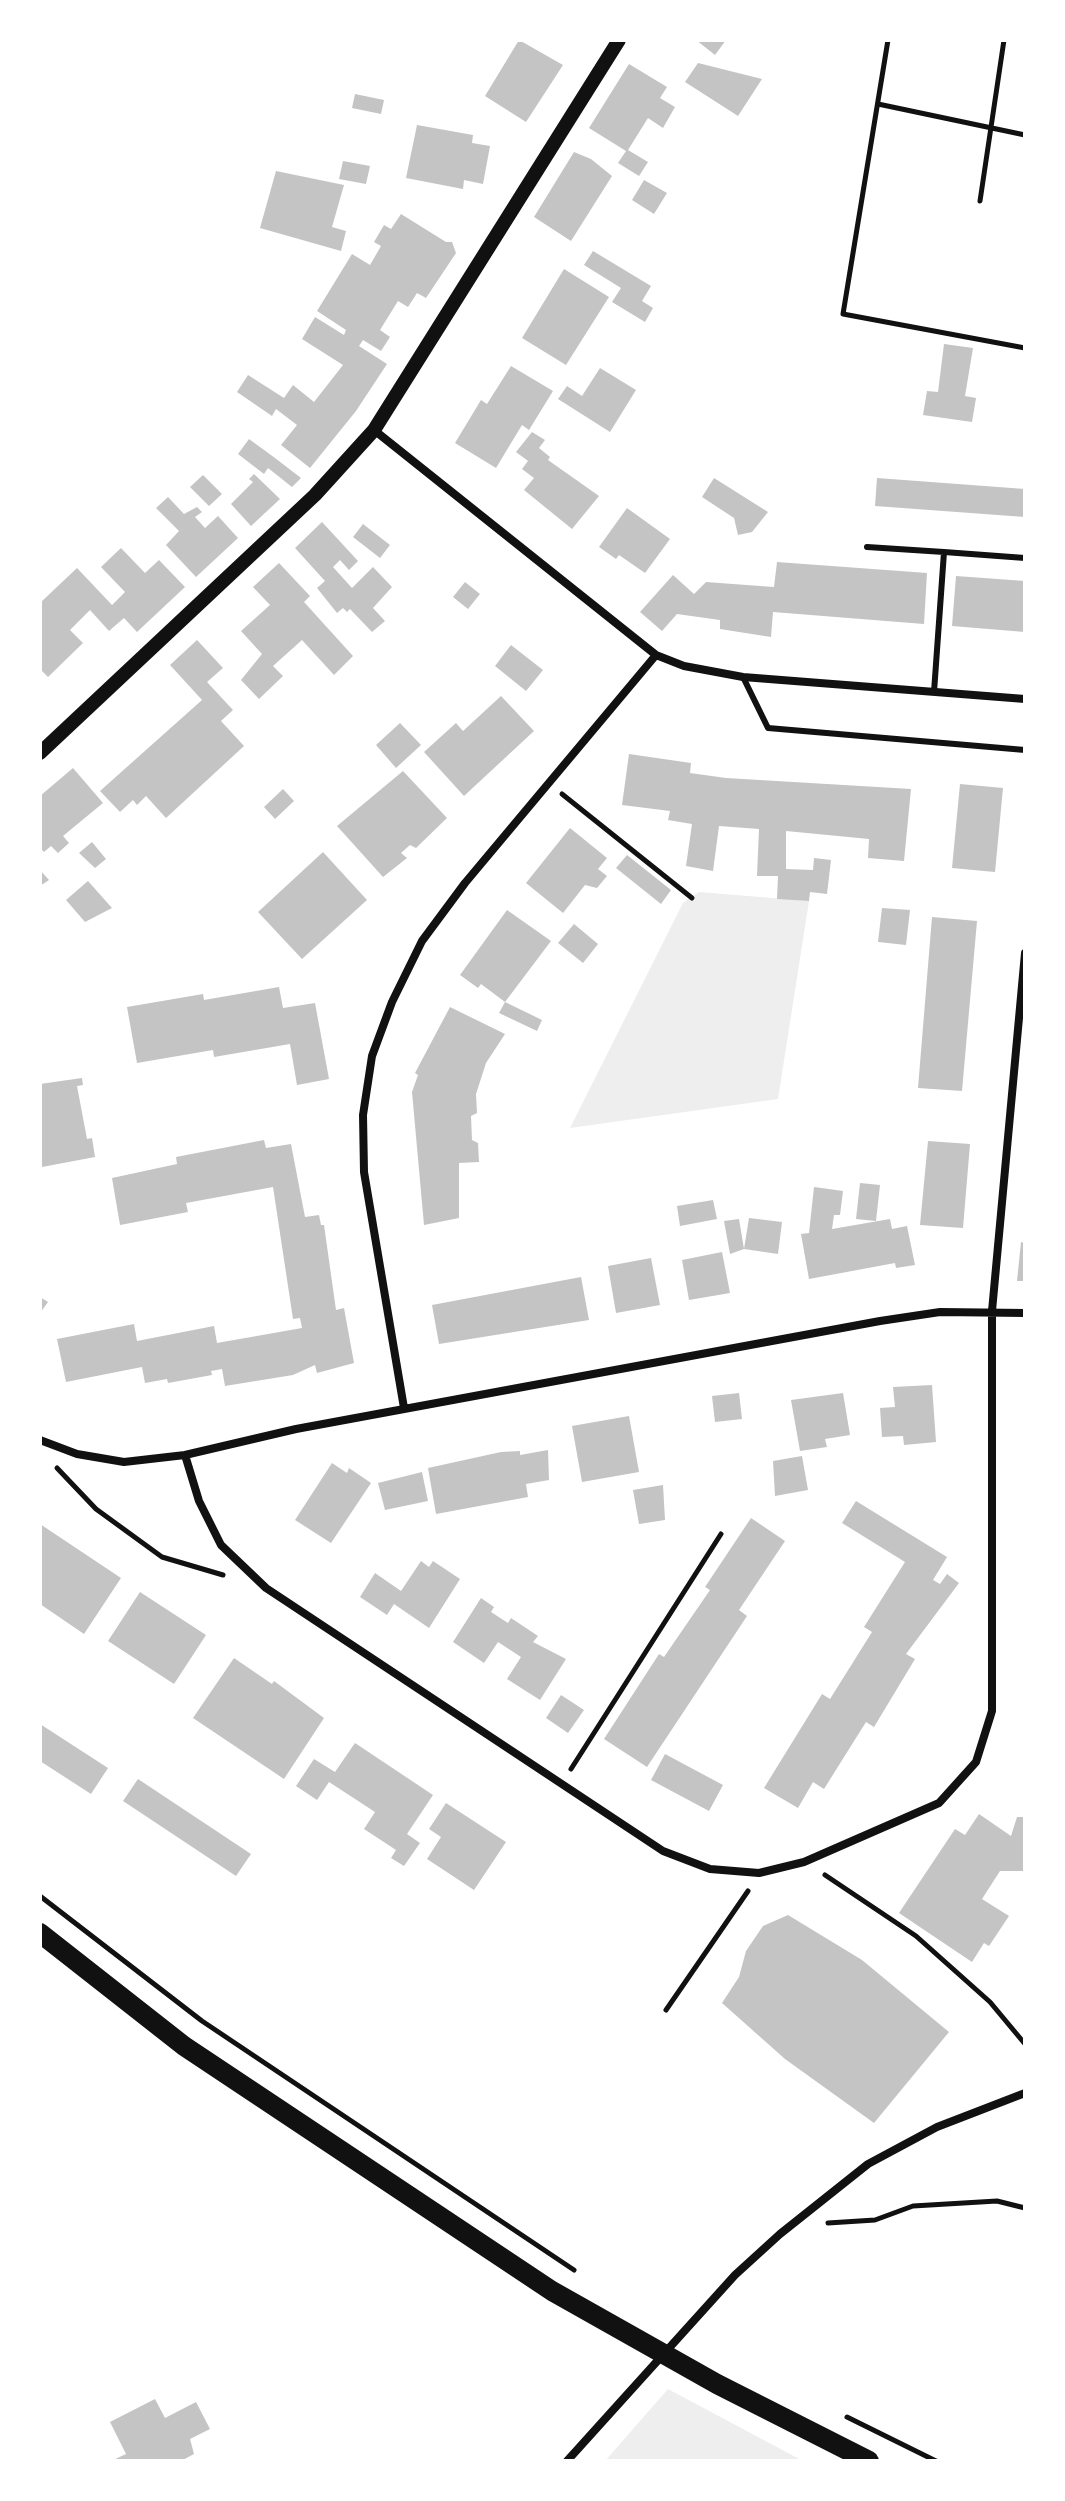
<!DOCTYPE html>
<style>
body{margin:0}
#map{position:relative;width:1065px;height:2501px;overflow:hidden;background:#fff;font-family:Lato,sans-serif}
canvas{display:block}
.frame{position:absolute;inset:0;border:42px solid #fff;pointer-events:none}
</style>
<div id="map">
<canvas width="1065" height="2501"></canvas>
<div class="frame"></div>
</div>
<script>
const ctx = document.querySelector('canvas').getContext('2d');
ctx.lineJoin = 'round';
function paint(path, color) {
  ctx.fillStyle = color;
  ctx.fill(path, 'evenodd');
}
function shape(rows) {
  const path = new Path2D();
  for (const r of rows) {
    path.moveTo(r[0], r[1]);
    for (let i = 2; i < r.length; i += 2) path.lineTo(r[i], r[i + 1]);
  }
  return path;
}
function trace(path, color, width, dash) {
  ctx.strokeStyle = color;
  ctx.lineWidth = width;
  ctx.lineCap = dash ? 'butt' : 'round';
  ctx.setLineDash(dash || []);
  ctx.stroke(path);
}
paint(shape([
 [699,892,809,901,778,1099,570,1128,683,903],
 [668,2389,803,2461,605,2461]
]), '#eee');
paint(shape([
 [519,40,563,65,526,122,485,96],
 [696,40,726,40,715,55],
 [698,63,762,79,738,116,685,82],
 [629,64,667,87,660,98,675,107,663,128,648,118,628,150,648,162,639,176,618,163,626,151,589,128],
 [355,94,384,100,381,114,352,108],
 [417,125,473,135,472,143,490,146,483,184,464,180,463,189,406,178],
 [574,152,591,159,612,176,571,241,534,217],
 [343,161,370,166,366,184,339,179],
 [276,171,344,185,332,227,346,231,341,251,260,228],
 [644,180,667,193,654,214,632,200],
 [401,214,446,242,452,242,456,253,426,298,417,293,408,307,398,301,380,330,390,337,381,351,363,340,359,346,387,364,356,411,310,468,281,445,297,425,276,409,272,416,237,392,248,375,284,398,293,385,314,402,343,365,302,339,315,317,344,335,346,330,317,311,352,254,370,265,381,246,374,242,384,225,391,229],
 [593,251,651,286,642,301,653,308,645,322,612,302,621,288,584,265],
 [564,269,609,297,566,365,522,338],
 [944,344,973,348,965,396,976,398,972,422,923,415,927,391,938,392],
 [511,366,553,391,529,430,522,425,496,468,455,443,481,400,487,404],
 [600,368,636,390,610,432,558,399,567,386,582,396],
 [532,432,545,440,539,448,550,457,548,460,599,496,572,529,524,490,534,478,522,469,528,461,516,452],
 [249,439,275,458,301,478,292,487,268,468,264,474,238,454],
 [254,474,280,499,251,526,231,504,253,482,249,479],
 [203,475,222,494,209,506,190,487],
 [714,478,768,512,752,532,738,535,734,518,702,497],
 [877,478,1025,489,1025,517,875,506],
 [168,497,184,514,197,507,202,512,195,517,205,528,218,516,238,538,196,577,166,545,179,531,156,508],
 [627,508,670,539,645,573,619,555,616,559,599,547],
 [322,522,358,561,349,570,340,560,333,567,352,588,373,567,392,587,373,608,385,621,372,632,350,609,347,612,343,608,337,613,317,588,325,581,295,548],
 [363,524,390,545,380,558,353,537],
 [121,548,145,573,159,560,185,587,137,632,124,618,109,631,90,610,70,630,83,643,48,677,40,669,40,603,77,568,112,605,125,592,101,567],
 [777,562,927,573,924,624,773,612,771,637,720,629,720,620,677,614,662,631,640,612,673,575,694,594,706,582,774,587],
 [279,563,310,596,304,602,353,656,334,675,302,640,273,666,283,676,259,699,241,680,262,654,241,631,270,605,253,587],
 [956,576,1025,581,1025,632,952,626],
 [465,582,480,594,468,609,453,597],
 [197,640,223,668,207,682,233,710,221,721,244,746,166,818,146,796,137,805,133,800,120,812,100,791,202,700,170,665],
 [511,645,543,670,526,691,495,666],
 [501,696,534,731,464,796,424,752,456,723,463,731],
 [400,723,421,745,396,768,376,745],
 [629,754,691,763,690,773,726,778,911,789,904,861,868,858,869,839,786,831,786,869,813,870,814,858,831,860,827,894,810,892,809,901,777,899,778,876,757,876,759,829,719,826,713,871,686,866,692,824,668,820,670,811,622,805],
 [73,768,103,803,63,836,69,843,58,853,51,846,44,852,40,848,40,796],
 [403,771,447,818,416,848,410,845,401,853,407,858,383,877,337,826],
 [960,784,1003,788,995,872,952,868],
 [283,789,294,801,275,819,264,807],
 [570,828,607,858,598,869,607,876,597,888,585,885,563,913,526,883],
 [92,842,106,859,95,868,79,853],
 [323,852,367,900,302,959,258,912],
 [627,855,671,890,661,904,616,868],
 [40,870,49,880,40,886],
 [88,881,112,908,85,922,66,900],
 [882,908,910,910,906,945,878,942],
 [507,910,551,941,505,1002,481,984,478,988,460,975],
 [932,917,977,921,962,1091,918,1088],
 [574,924,598,944,583,963,558,943],
 [279,987,283,1008,315,1003,329,1079,297,1085,290,1044,214,1057,213,1050,137,1063,127,1007,203,994,204,1000],
 [505,1002,542,1020,537,1031,499,1013],
 [450,1007,505,1034,486,1063,476,1094,477,1113,471,1116,472,1140,478,1143,479,1162,459,1163,459,1218,424,1225,412,1092,418,1075,415,1073],
 [82,1078,83,1085,77,1086,87,1139,92,1138,95,1157,42,1167,40,1084],
 [264,1140,266,1148,291,1144,305,1217,319,1215,321,1225,324,1225,336,1310,344,1308,354,1363,317,1373,315,1365,293,1375,225,1386,222,1369,211,1371,212,1375,168,1383,167,1379,145,1383,142,1367,66,1382,57,1339,134,1324,137,1341,214,1326,217,1343,302,1328,300,1318,293,1319,273,1187,186,1203,188,1212,120,1225,112,1178,177,1164,176,1157],
 [928,1141,970,1144,963,1228,920,1225],
 [860,1183,880,1185,876,1221,856,1219],
 [814,1187,843,1191,840,1215,834,1215,832,1229,890,1219,892,1229,907,1226,915,1265,896,1268,895,1263,809,1279,801,1234,809,1233],
 [713,1200,717,1219,680,1226,677,1206],
 [749,1218,782,1222,778,1254,744,1249,730,1254,724,1221,739,1219,744,1249],
 [1021,1242,1025,1243,1025,1281,1017,1281],
 [722,1252,730,1293,689,1300,682,1260],
 [651,1258,660,1305,616,1313,608,1266],
 [581,1277,589,1320,439,1344,432,1305],
 [40,1297,48,1302,40,1313],
 [932,1385,936,1442,904,1445,903,1436,882,1437,880,1408,895,1407,893,1387],
 [739,1393,742,1419,715,1422,712,1396],
 [843,1393,850,1435,825,1439,827,1447,800,1451,791,1400],
 [629,1416,639,1472,582,1482,572,1426],
 [548,1450,549,1480,526,1484,528,1497,436,1514,428,1468,501,1452,520,1451,520,1455],
 [802,1456,808,1490,775,1496,773,1461],
 [332,1463,347,1473,349,1468,371,1483,331,1543,295,1520],
 [422,1472,428,1501,385,1510,378,1483],
 [663,1485,665,1520,639,1524,633,1490],
 [856,1501,947,1557,933,1580,940,1584,947,1574,959,1583,906,1654,915,1659,874,1727,866,1722,824,1789,813,1782,798,1808,764,1788,822,1694,830,1699,872,1632,864,1627,905,1562,842,1523],
 [751,1518,785,1541,739,1610,747,1616,647,1767,604,1739,659,1654,664,1657,710,1590,705,1587],
 [40,1524,121,1578,84,1634,40,1604],
 [421,1561,429,1567,433,1561,460,1579,429,1628,394,1604,387,1615,360,1597,375,1573,401,1591],
 [140,1592,206,1635,174,1684,108,1641],
 [481,1598,494,1607,491,1612,508,1623,511,1618,538,1636,533,1642,566,1659,540,1700,507,1679,521,1657,498,1642,484,1663,453,1642],
 [234,1658,272,1684,274,1681,324,1718,284,1779,193,1718],
 [561,1695,584,1710,568,1733,546,1718],
 [40,1724,108,1768,91,1794,40,1761],
 [355,1743,433,1795,407,1834,420,1843,404,1866,391,1858,396,1850,364,1829,375,1812,329,1782,317,1800,296,1786,314,1759,335,1772],
 [665,1754,723,1785,709,1811,651,1780],
 [138,1779,251,1854,236,1876,123,1801],
 [446,1803,506,1842,474,1890,427,1859,441,1837,429,1829],
 [979,1814,1011,1836,1017,1817,1025,1817,1025,1871,1000,1871,982,1899,1009,1916,989,1946,984,1943,972,1962,899,1913,955,1829,965,1835],
 [788,1915,862,1960,949,2032,874,2123,785,2059,722,2003,739,1977,746,1951,763,1926],
 [155,2399,165,2418,196,2402,210,2429,190,2439,194,2454,181,2461,111,2461,126,2454,110,2422]
]), '#c4c4c4');
trace(shape([
 [888,40,843,314,1025,348],
 [878,104,1025,135],
 [980,201,1004,40],
 [562,794,692,898],
 [57,1468,96,1509,162,1557,223,1575],
 [571,1769,721,1534],
 [825,1875,916,1936,990,2002,1025,2044],
 [40,1896,202,2021,574,2270],
 [666,2010,748,1891],
 [828,2223,875,2220,913,2206,997,2201,1025,2208],
 [847,2417,936,2461]
]), '#111', 5);
trace(shape([
 [867,547,944,552],
 [743,677,768,728,1025,750],
 [934,692,944,552,1025,558]
]), '#111', 6);
trace(shape([
 [374,430,656,655,684,666,743,677,1025,699],
 [404,1408,364,1172,363,1115,372,1056,392,1002,422,941,465,883,656,655],
 [40,1440,77,1454,124,1462,185,1455,296,1429,880,1321,940,1312,1025,1313],
 [185,1455,199,1501,221,1545,266,1588,663,1851,710,1869,759,1873,804,1862,939,1803,976,1762,992,1711,992,1311,1025,953],
 [567,2461,735,2275,780,2234,868,2164,937,2127,1025,2093]
]), '#111', 8);
trace(shape([
 [40,753,315,495,374,430,619,40]
]), '#111', 14);
trace(shape([
 [40,1933,184,2046,552,2291,717,2384,869,2461]
]), '#111', 20);
</script>
